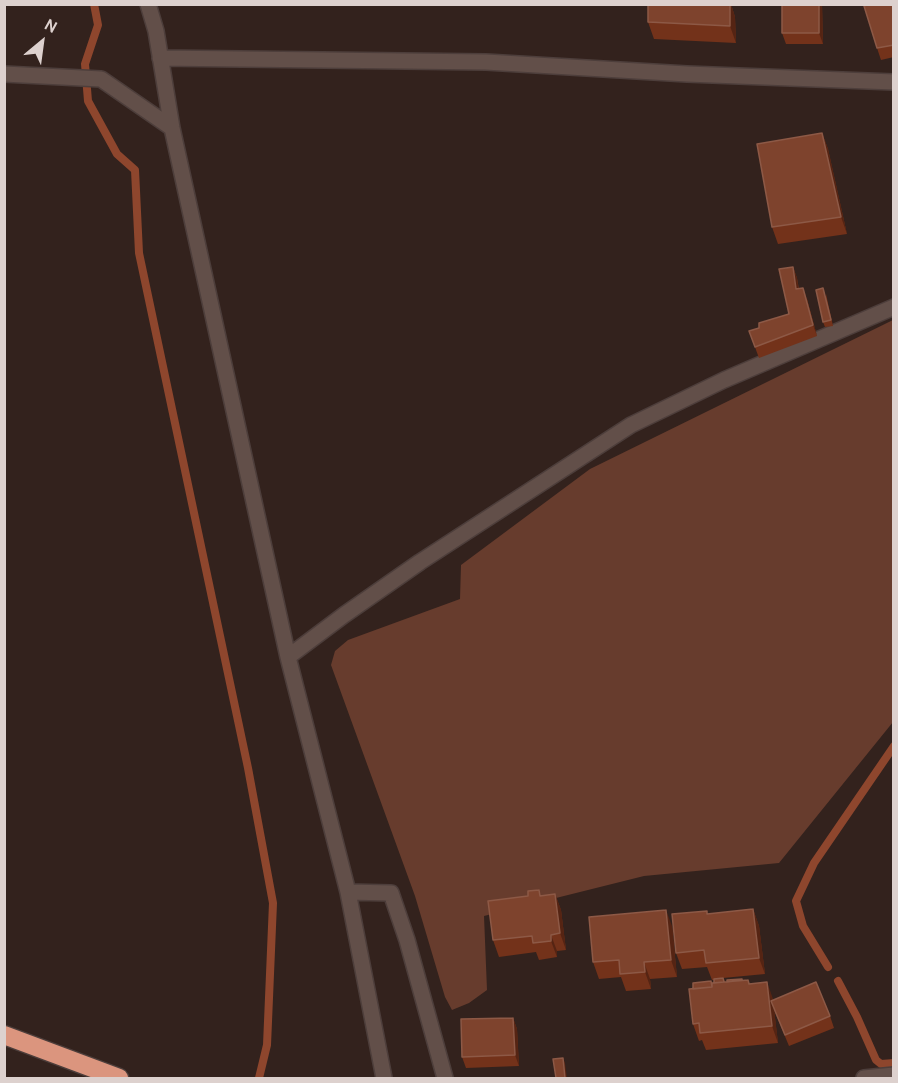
<!DOCTYPE html>
<style>
body{margin:0}
#map{position:relative;width:898px;height:1083px;overflow:hidden;background:#33221d;font-family:Cabin,sans-serif}
canvas{display:block}
.frame{position:absolute;inset:0;border:6px solid #ddd1ce;pointer-events:none}
.north{position:absolute;left:12px;top:12px;width:60px;height:60px;-webkit-text-stroke:4px #33221d;paint-order:stroke;rotate:29deg;font-size:16px;font-weight:700;line-height:24px;text-align:center;color:#ddd1ce}
.north::after{content:'';display:block;margin:auto;width:21px;height:27px;background:#ddd1ce;clip-path:polygon(50% 0,100% 100%,50% 72%,0 100%)}
</style>
<div id="map">
<canvas width="898" height="1083"></canvas>
<div class="frame"></div>
<div class="north">N</div>
</div>
<script>
const ctx = document.querySelector('canvas').getContext('2d');
ctx.lineJoin = 'round';
function paint(path, color) {
  ctx.fillStyle = color;
  ctx.fill(path, 'evenodd');
}
function shape(rows) {
  const path = new Path2D();
  for (const r of rows) {
    path.moveTo(r[0], r[1]);
    for (let i = 2; i < r.length; i += 2) path.lineTo(r[i], r[i + 1]);
  }
  return path;
}
function trace(path, color, width, dash) {
  ctx.strokeStyle = color;
  ctx.lineWidth = width;
  ctx.lineCap = dash ? 'butt' : 'round';
  ctx.setLineDash(dash || []);
  ctx.stroke(path);
}
paint(shape([
 [893,320,893,722,779,863,644,876,484,916,487,990,469,1003,452,1010,445,997,415,896,331,665,335,651,348,640,460,599,461,565,590,469]
]), '#673c2d');
trace(shape([
 [94,4,98,25,85,64,88,101,117,154,135,170,139,253,248,768,273,903,267,1045,259,1078],
 [828,967,803,926,796,901,814,863,894,746],
 [838,981,857,1017,876,1060,881,1064,894,1063]
]), '#8e462d', 8);
const minor = shape([
 [148,4,156,31,172,128,288,657,348,892,384,1078],
 [160,58,486,62,687,74,894,82],
 [4,74,101,79,172,128],
 [288,657,344,615,420,562,631,425,724,380,894,307],
 [348,892,391,893,407,940,445,1078],
 [864,1078,894,1075]
]);
const highway = shape([
 [4,1035,119,1078]
]);
trace(minor, '#4d3e3b', 18);
trace(highway, '#4d3e3b', 21);
trace(minor, '#624f49', 15);
trace(highway, '#db957e', 18);
paint(shape([
 [648,4,731,4,735,17,736,43,654,39,648,22],
 [822,4,823,44,786,44,782,33],
 [894,4,894,57,881,60,877,48],
 [822,133,828,149,847,234,778,244,772,227],
 [793,267,797,278,799,289,807,299,817,336,759,358,749,331,759,328,789,314],
 [826,294,833,326,825,327,823,322],
 [555,894,561,910,566,950,557,951,557,957,539,960,536,952,499,957,493,940,541,896],
 [753,909,759,926,765,974,723,978,725,982,748,980,750,984,773,1000,830,1016,834,1028,789,1046,774,1010,778,1043,706,1050,702,1040,699,1041,693,1024,693,989,712,984,714,983,714,980,712,980,707,967,682,969,676,953,708,914],
 [672,926,677,977,650,979,651,989,626,991,621,977,599,979,593,962],
 [513,1018,517,1029,519,1066,466,1068,462,1057]
]), '#73321a');
paint(shape([
 [730,4,731,4,735,17,736,43,730,26],
 [819,4,822,4,823,44,819,33],
 [822,133,828,149,847,234,841,217],
 [793,267,797,278,800,300,796,289],
 [803,288,807,299,817,336,813,325],
 [555,894,561,910,566,950,560,933],
 [753,909,759,926,765,974,759,958],
 [666,910,672,926,677,977,671,960],
 [551,935,557,951,557,957,551,941],
 [644,962,650,979,651,989,645,972],
 [767,982,773,999,778,1043,772,1026],
 [513,1018,517,1029,519,1066,515,1055],
 [563,1058,565,1063,567,1078,565,1078]
]), '#552413');
const building = shape([
 [648,4,730,4,730,26,648,22,648,4],
 [782,4,819,4,819,33,782,33,782,4],
 [870,4,894,4,894,45,877,48,864,6,870,4],
 [822,133,841,217,772,227,757,144,822,133],
 [793,267,796,289,803,288,813,325,755,347,749,331,759,328,759,323,789,314,779,269,793,267],
 [823,288,831,320,823,322,816,290,823,288],
 [539,890,540,896,555,894,560,933,551,935,551,941,533,943,532,936,493,940,488,901,528,896,528,891,539,890],
 [753,909,759,958,706,963,704,950,676,953,672,914,707,911,707,914,753,909],
 [666,910,671,960,644,962,645,972,620,974,619,960,593,962,589,917,666,910],
 [723,978,724,982,714,983,714,979,723,978],
 [742,979,742,980,727,982,727,980,742,979],
 [748,980,749,984,767,982,772,1026,700,1033,699,1023,693,1024,689,989,712,987,712,983,748,980],
 [711,981,712,987,693,989,693,983,711,981],
 [816,982,830,1016,785,1035,771,1001,816,982],
 [513,1018,515,1055,462,1057,461,1019,513,1018],
 [563,1058,565,1078,556,1078,553,1059,563,1058]
]);
paint(building, '#7e432d');
trace(building, '#8d5946', 1.5);
</script>
